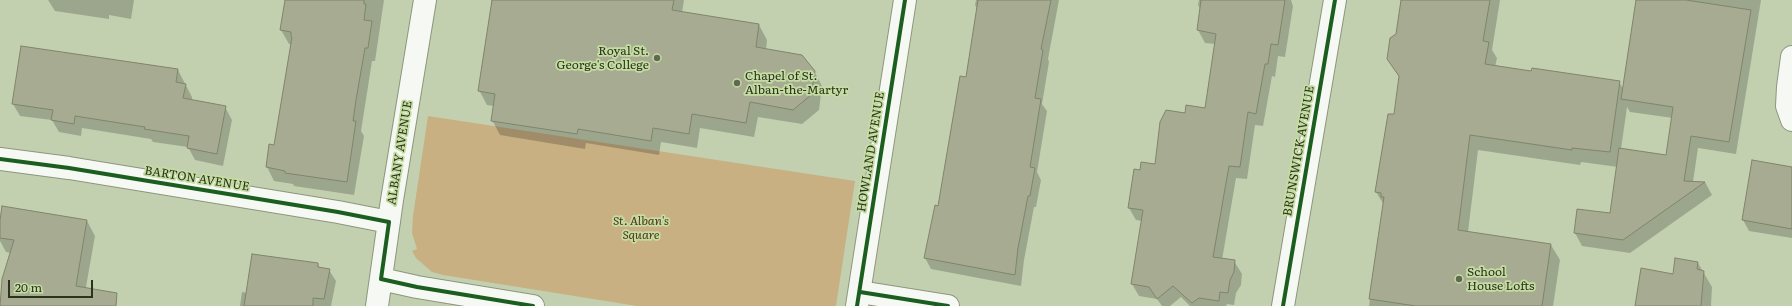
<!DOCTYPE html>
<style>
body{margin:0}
#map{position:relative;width:1792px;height:306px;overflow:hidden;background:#c3d0b0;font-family:Literata,serif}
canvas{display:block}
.scale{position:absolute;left:8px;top:280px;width:85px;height:18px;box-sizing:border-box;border:2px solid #2a331c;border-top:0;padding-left:5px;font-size:12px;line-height:14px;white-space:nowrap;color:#2a331c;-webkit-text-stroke:3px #c5dda3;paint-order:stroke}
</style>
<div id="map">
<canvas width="1792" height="306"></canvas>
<div class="scale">20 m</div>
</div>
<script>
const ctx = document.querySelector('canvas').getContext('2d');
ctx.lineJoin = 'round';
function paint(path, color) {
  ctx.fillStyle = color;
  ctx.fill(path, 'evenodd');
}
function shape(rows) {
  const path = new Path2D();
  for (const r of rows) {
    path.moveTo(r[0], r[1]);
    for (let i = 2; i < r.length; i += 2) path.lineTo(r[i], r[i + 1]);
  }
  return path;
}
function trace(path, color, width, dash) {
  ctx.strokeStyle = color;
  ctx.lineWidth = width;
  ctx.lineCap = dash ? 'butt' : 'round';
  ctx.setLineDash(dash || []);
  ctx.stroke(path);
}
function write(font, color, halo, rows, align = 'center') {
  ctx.font = font + ' Literata,serif';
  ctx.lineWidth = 3.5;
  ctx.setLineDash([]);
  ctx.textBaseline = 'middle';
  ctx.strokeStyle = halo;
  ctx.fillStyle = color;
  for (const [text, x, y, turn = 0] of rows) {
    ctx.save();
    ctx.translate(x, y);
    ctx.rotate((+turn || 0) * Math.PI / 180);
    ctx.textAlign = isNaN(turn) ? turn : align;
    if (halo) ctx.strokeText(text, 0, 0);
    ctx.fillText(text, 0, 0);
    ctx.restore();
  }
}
paint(shape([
 [428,116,855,181,836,306,637,306,443,275,432,272,416,258,412,251,417,249,412,233,413,216]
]), '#c8b083');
paint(shape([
 [48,0,134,0,131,19,109,15,109,19,55,11],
 [286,0,384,0,375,61,372,61,361,131,364,136,354,195,294,186,293,184,274,181,267,167,275,146,292,44,289,44,281,30],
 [493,0,684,0,682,13,759,25,767,40,766,50,814,71,822,86,819,110,802,124,758,117,754,137,700,128,697,148,661,142,659,155,586,143,585,149,500,135,492,120,494,106,487,105,479,90],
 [976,0,1059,0,1048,59,1049,62,1042,104,1047,111,1037,172,1041,180,1036,207,1034,207,1024,260,1021,286,931,269,925,258,939,207,967,78,978,10,975,5],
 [1199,0,1291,0,1293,6,1285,57,1278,56,1275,77,1272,76,1263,126,1255,125,1247,179,1236,178,1222,260,1234,261,1242,274,1241,285,1236,293,1234,305,1227,304,1226,306,1190,306,1181,297,1170,306,1162,306,1157,299,1139,296,1132,284,1142,221,1136,220,1129,208,1141,171,1155,165,1186,114,1206,109,1216,44,1205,43,1198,30,1201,10,1198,5],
 [1410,0,1500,0,1492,50,1497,58,1495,67,1619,82,1624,90,1637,0,1761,0,1736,154,1698,148,1693,182,1705,182,1712,195,1630,253,1582,246,1575,233,1610,215,1618,167,1581,162,1580,165,1478,150,1468,232,1551,245,1560,260,1553,306,1369,306,1384,205,1376,192,1395,115,1400,78,1388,59],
 [1627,107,1630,112,1673,118,1667,156,1621,149],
 [178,70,192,97,192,101,225,107,232,120,223,166,195,160,188,147,153,142,151,139,82,128,81,136,59,132,52,120,20,116,13,104],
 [1792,167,1792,238,1749,231,1743,220],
 [87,221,95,236,84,298,94,306,0,306,3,279,11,253,6,252,0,241,0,226],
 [1698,263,1712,287,1711,306,1636,306,1674,275],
 [318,264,320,269,329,270,336,281,331,306,240,306,242,292,247,293]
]), '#0003');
const building = shape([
 [285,0,364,0,364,4,366,4,364,20,372,21,368,48,365,48,356,100,353,121,356,121,347,182,285,173,285,171,266,167,269,144,274,145,292,37,291,36,291,32,280,30,285,0],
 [492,0,674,0,672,10,759,24,756,47,802,55,815,71,811,95,793,110,750,102,746,123,692,114,689,134,653,128,651,141,578,129,577,134,491,121,495,94,478,91,492,0],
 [978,0,1051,0,1041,49,1043,50,1035,98,1041,99,1030,167,1035,168,1030,196,1028,196,1018,248,1015,275,924,258,935,205,938,206,960,76,966,77,978,0],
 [1201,0,1285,0,1278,45,1271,44,1268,64,1265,64,1256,114,1248,112,1240,167,1229,166,1213,257,1235,260,1234,272,1230,280,1228,293,1220,292,1219,301,1199,298,1192,303,1173,286,1157,299,1149,287,1131,284,1143,210,1128,208,1134,169,1140,170,1141,162,1155,164,1160,122,1166,110,1185,113,1186,105,1205,108,1216,34,1197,30,1201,0],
 [1401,0,1490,0,1483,41,1489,42,1485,64,1531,71,1532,68,1620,81,1610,152,1572,148,1572,150,1470,135,1458,230,1551,244,1542,306,1416,306,1369,299,1384,197,1381,197,1381,193,1375,192,1388,114,1394,114,1399,76,1387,59,1390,38,1396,34,1401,0],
 [1636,0,1686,0,1751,10,1729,142,1691,136,1684,181,1705,182,1623,240,1574,233,1577,209,1610,213,1619,148,1666,155,1673,107,1621,99,1636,0],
 [21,46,178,69,176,82,186,84,183,98,226,106,217,154,187,148,189,136,144,129,145,127,75,116,74,124,51,120,53,110,12,104,21,46],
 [1752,160,1792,167,1792,229,1742,220,1752,160],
 [2,206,87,220,76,286,117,293,116,306,0,306,2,279,14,240,0,238,0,220,2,206],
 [252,254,318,263,318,267,330,269,324,299,313,298,313,306,244,306,252,254],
 [1675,258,1698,262,1697,269,1704,271,1701,306,1635,306,1641,268,1673,274,1675,258]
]);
paint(building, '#a6ab91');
trace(building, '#7f846a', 1);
const minor = shape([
 [1792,57,1788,87,1787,106,1792,120],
 [0,159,69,168,338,212,389,222],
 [381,279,417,287,533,306],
 [860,292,948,306],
 [377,306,392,200,425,0],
 [857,306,905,0],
 [1283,306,1335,0]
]);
trace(minor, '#8c967d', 24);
trace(minor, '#f6f8f3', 22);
trace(shape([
 [0,159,69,168,338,212,389,222,381,279,417,287,533,306],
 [860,292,948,306],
 [857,306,905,0],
 [1283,306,1335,0]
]), '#1b5e20', 4);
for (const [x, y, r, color] of [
 [657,58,4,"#606a50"],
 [737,83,4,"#606a50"],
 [1459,279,4,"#606a50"]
]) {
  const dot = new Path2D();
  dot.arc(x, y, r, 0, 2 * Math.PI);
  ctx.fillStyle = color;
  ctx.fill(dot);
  trace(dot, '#c5dda3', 1.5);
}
write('12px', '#2a331c', '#c5dda3', [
 ["Royal St.",649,51,"right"],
 ["George's College",649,65,"right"],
 ["Chapel of St.",745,76],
 ["Alban-the-Martyr",745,90],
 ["School",1467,272],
 ["House Lofts",1467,286]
], 'left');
write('12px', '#2a331c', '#c5dda3', [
 ["BRUNSWICK AVENUE",1299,151,-80],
 ["HOWLAND AVENUE",871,152,-81],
 ["ALBANY AVENUE",400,153,-81],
 ["BARTON AVENUE",197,179,9]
]);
write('italic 12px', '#52371a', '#c5dda3', [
 ["St. Alban's",641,221],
 ["Square",641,235]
]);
</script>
